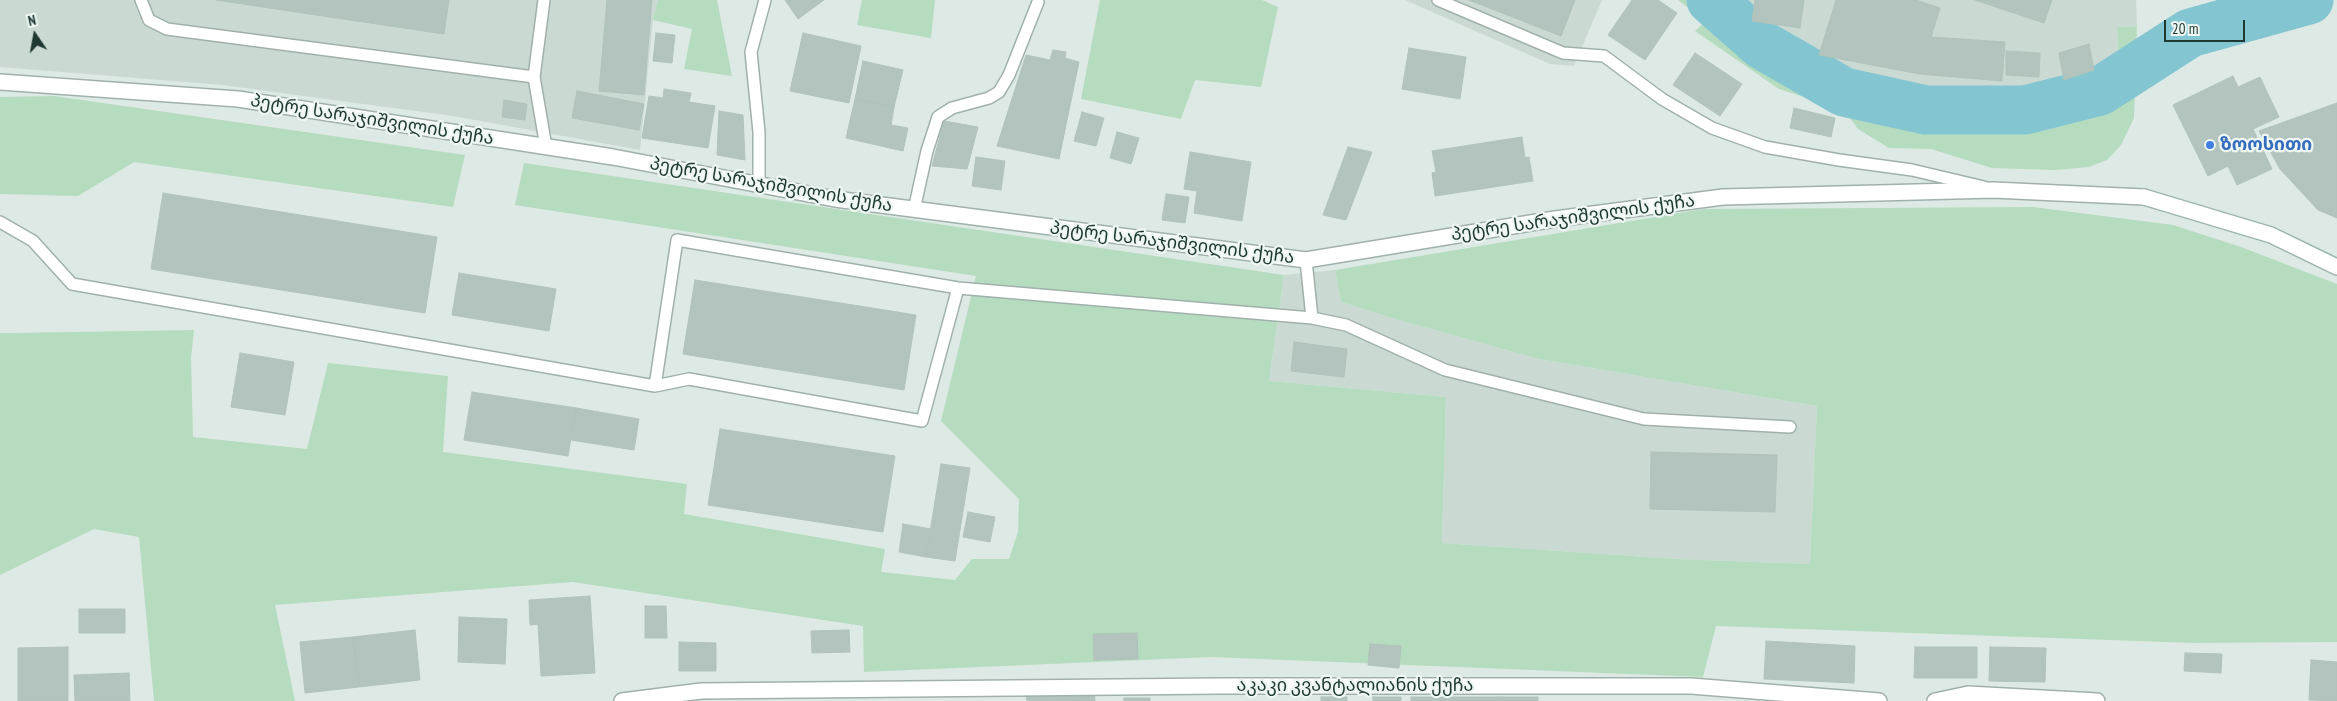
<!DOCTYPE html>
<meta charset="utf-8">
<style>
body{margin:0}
#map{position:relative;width:2337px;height:701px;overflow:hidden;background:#dde9e4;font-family:"PT Sans Narrow",sans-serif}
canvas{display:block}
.north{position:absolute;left:10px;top:10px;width:50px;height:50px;-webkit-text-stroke:4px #edf6f2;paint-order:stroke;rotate:348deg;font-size:14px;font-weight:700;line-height:20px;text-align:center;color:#1f3932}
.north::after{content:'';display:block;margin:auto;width:18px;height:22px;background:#1f3932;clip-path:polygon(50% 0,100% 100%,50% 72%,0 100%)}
.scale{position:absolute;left:2164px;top:20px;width:81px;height:22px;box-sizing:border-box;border:2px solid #1f3932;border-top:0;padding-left:6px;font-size:15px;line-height:18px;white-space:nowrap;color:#1f3932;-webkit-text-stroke:4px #edf6f2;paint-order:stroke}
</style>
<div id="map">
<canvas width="2337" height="701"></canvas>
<div class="north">N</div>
<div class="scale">20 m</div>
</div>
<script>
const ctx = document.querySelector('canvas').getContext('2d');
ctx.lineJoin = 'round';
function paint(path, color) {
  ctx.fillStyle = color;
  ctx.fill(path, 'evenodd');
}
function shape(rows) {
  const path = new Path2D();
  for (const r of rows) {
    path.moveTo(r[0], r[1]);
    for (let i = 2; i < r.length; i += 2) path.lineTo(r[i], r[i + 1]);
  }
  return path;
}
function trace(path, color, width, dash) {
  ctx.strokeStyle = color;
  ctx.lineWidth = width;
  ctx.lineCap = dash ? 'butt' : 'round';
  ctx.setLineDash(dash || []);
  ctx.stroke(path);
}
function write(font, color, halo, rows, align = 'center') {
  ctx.font = font + ' "PT Sans Narrow","Noto Sans Georgian",sans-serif';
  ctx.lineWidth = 4.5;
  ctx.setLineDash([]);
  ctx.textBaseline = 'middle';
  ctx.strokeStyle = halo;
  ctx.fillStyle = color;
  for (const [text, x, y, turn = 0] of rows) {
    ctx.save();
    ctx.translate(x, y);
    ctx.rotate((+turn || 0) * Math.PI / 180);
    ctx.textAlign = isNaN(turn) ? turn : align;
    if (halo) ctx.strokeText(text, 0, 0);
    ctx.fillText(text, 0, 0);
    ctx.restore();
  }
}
paint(shape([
 [0,0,658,0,653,20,640,150,453,116,222,85,0,67],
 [1405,0,1602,0,1574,66,1550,64],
 [1745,0,2136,0,2137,26,2117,27,2118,55,2108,70,2047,90,1981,100,1817,65,1792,42,1774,40,1743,14],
 [1335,270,1341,302,1395,319,1539,359,1817,406,1810,564,1677,559,1442,543,1446,397,1269,381,1284,275]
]), '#cbd9d3');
paint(shape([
 [658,0,717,0,732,76,684,69,692,29,653,20],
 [862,0,935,0,931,38,857,25],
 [1100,0,1262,0,1278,7,1261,87,1195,80,1181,119,1081,99],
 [1678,0,1727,0,1774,40,1792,42,1817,65,1981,100,2047,90,2108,70,2118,55,2117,27,2137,26,2134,118,2121,145,2107,160,2089,167,2055,170,1992,168,1931,149,1889,148,1858,129,1844,110,1779,89,1695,31,1706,21],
 [54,96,465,155,453,207,134,162,78,196,0,194,0,97],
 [524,163,1284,275,1269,381,1446,397,1442,543,1677,559,1810,564,1817,406,1539,359,1395,319,1341,302,1335,270,1704,209,2033,207,2173,225,2241,247,2337,284,2337,642,2194,643,1716,626,1703,677,1212,657,864,672,863,626,573,582,275,605,295,701,154,701,139,537,94,529,0,575,0,333,12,333,194,330,191,358,193,437,307,449,328,363,448,376,443,452,687,484,684,514,885,549,881,572,955,580,972,559,1009,559,1018,532,1019,499,941,421,976,276,515,205]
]), '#b5dcbf');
trace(shape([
 [1711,0,1762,45,1844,92,1926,110,2025,110,2100,91,2190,33,2309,0]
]), '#83c5d1', 49);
const building = shape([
 [216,0,449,0,444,34,216,0],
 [607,0,652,0,644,95,599,91,607,0],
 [785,0,824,0,798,19,785,0],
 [1469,0,1575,0,1561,36,1469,0],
 [1632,0,1658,0,1677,13,1645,60,1608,35,1632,0],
 [1755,0,1804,0,1800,28,1752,21,1755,0],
 [1836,0,1916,0,1940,8,1931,37,2005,42,2002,81,1920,74,1819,55,1836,0],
 [1975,0,2052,0,2044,23,1975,0],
 [656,33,675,35,672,63,653,61,656,33],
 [803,33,861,46,849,103,790,91,803,33],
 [2089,44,2094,70,2064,80,2059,53,2089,44],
 [1409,48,1466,57,1460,99,1402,89,1409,48],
 [1053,50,1066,52,1065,58,1079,62,1059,159,997,146,1026,55,1050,60,1053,50],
 [2006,51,2040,53,2039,77,2006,75,2006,51],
 [1695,53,1742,84,1720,116,1673,85,1695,53],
 [863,61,903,70,894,107,855,99,863,61],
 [2233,76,2238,87,2260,77,2279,117,2253,129,2272,169,2237,185,2228,166,2208,176,2173,105,2233,76],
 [664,89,691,93,689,102,715,106,708,148,642,138,649,96,663,98,664,89],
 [577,91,644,104,639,130,572,118,577,91],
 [855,99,894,107,891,125,908,128,903,151,846,138,855,99],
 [504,100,527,104,525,120,502,117,504,100],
 [2337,103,2337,218,2318,210,2280,169,2259,131,2337,103],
 [1794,108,1835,118,1831,137,1790,128,1794,108],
 [719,111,743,115,745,160,717,155,719,111],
 [1082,112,1104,118,1096,146,1074,141,1082,112],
 [944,121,978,127,967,169,932,166,944,121],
 [1117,132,1139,138,1131,164,1110,158,1117,132],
 [1522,137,1525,158,1529,157,1533,181,1435,196,1432,173,1436,172,1432,151,1522,137],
 [1348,147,1372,152,1346,220,1323,215,1348,147],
 [1190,152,1251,162,1242,221,1194,213,1197,191,1184,189,1190,152],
 [976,157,1005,161,1001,190,972,186,976,157],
 [163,193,437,237,425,313,151,269,163,193],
 [1166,194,1189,197,1185,223,1162,220,1166,194],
 [459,273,556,289,549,331,452,315,459,273],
 [695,280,916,315,904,390,683,354,695,280],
 [1294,342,1347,349,1344,377,1291,371,1294,342],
 [240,353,294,362,285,415,231,407,240,353],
 [472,392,576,408,568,456,464,440,472,392],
 [576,408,639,419,634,450,571,440,576,408],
 [720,429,895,456,883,532,708,505,720,429],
 [1651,452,1777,455,1775,512,1650,509,1651,452],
 [941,464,970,468,955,561,926,557,941,464],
 [968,512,995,517,990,542,963,537,968,512],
 [903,524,931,529,926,557,899,552,903,524],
 [590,596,595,673,541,676,538,624,530,625,529,600,590,596],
 [645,606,666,606,667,638,645,638,645,606],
 [79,609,125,609,125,633,79,633,79,609],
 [459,617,507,619,505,664,458,662,459,617],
 [415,630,420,680,359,687,353,637,415,630],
 [849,630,850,652,812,653,811,631,849,630],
 [1137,633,1138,659,1094,660,1093,634,1137,633],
 [353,637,359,687,305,693,300,642,353,637],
 [1766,641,1855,646,1854,683,1764,679,1766,641],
 [679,642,716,643,716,671,679,671,679,642],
 [1370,644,1401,646,1399,668,1368,665,1370,644],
 [68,647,68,701,18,701,18,648,68,647],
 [1915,647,1977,647,1977,678,1914,678,1915,647],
 [1990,647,2046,648,2045,682,1989,681,1990,647],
 [2185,653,2222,654,2221,673,2184,671,2185,653],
 [2311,660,2337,662,2337,701,2309,700,2311,660],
 [129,673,130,701,75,701,74,675,129,673],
 [1094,690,1095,701,1027,701,1026,694,1094,690],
 [1321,697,1347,697,1347,701,1321,701,1321,697],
 [1373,697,1401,697,1401,701,1373,701,1373,697],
 [1411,697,1437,697,1437,701,1411,701,1411,697],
 [1437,697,1501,697,1501,701,1437,701,1437,697],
 [1501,697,1538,697,1538,701,1501,701,1501,697],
 [1124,698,1150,698,1150,701,1124,701,1124,698]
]);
paint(building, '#b2c4bd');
trace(building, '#b0c3bb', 1);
const service = shape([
 [141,0,149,20,167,29,534,77],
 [544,0,534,77,546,147],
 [1438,0,1563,53,1604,56,1662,99,1712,128,1765,147,1839,160,1912,170,1984,187],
 [759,185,759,132,751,52,765,0],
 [914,210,927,151,938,117,952,108,989,98,999,92,1009,75,1038,2],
 [0,222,33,241,72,284,655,386,677,240,958,288,1312,318,1306,260],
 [1312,318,1346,325,1445,370,1644,419,1790,427],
 [655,386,689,379,922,421,958,288]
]);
const minor = shape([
 [0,82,238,99,613,157,835,199,1306,260,1555,219,1723,197,1993,190,2144,197],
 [622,701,701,691,1220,686,1691,686,1879,701],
 [1935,701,1968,694,2097,701]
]);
const secondary = shape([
 [2144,197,2271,235,2337,267]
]);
trace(service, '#a0b1ab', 14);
trace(minor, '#a0b1ab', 18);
trace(secondary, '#9cb5ac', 18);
trace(service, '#fff', 11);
trace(minor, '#fff', 15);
trace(secondary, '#fff', 15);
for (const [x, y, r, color] of [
 [2210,145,5,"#3f7fe0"]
]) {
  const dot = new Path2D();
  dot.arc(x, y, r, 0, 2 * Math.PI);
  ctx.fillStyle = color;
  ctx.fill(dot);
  trace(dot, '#edf6f2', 2);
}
write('18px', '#1f3932', '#edf6f2', [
 ["პეტრე სარაჯიშვილის ქუჩა",372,120,9],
 ["პეტრე სარაჯიშვილის ქუჩა",771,185,10],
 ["პეტრე სარაჯიშვილის ქუჩა",1573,218,-8],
 ["პეტრე სარაჯიშვილის ქუჩა",1172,243,7],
 ["აკაკი კვანტალიანის ქუჩა",1355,686]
]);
write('bold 18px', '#366cbe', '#edf6f2', [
 ["ზოოსითი",2220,145]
], 'left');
</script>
